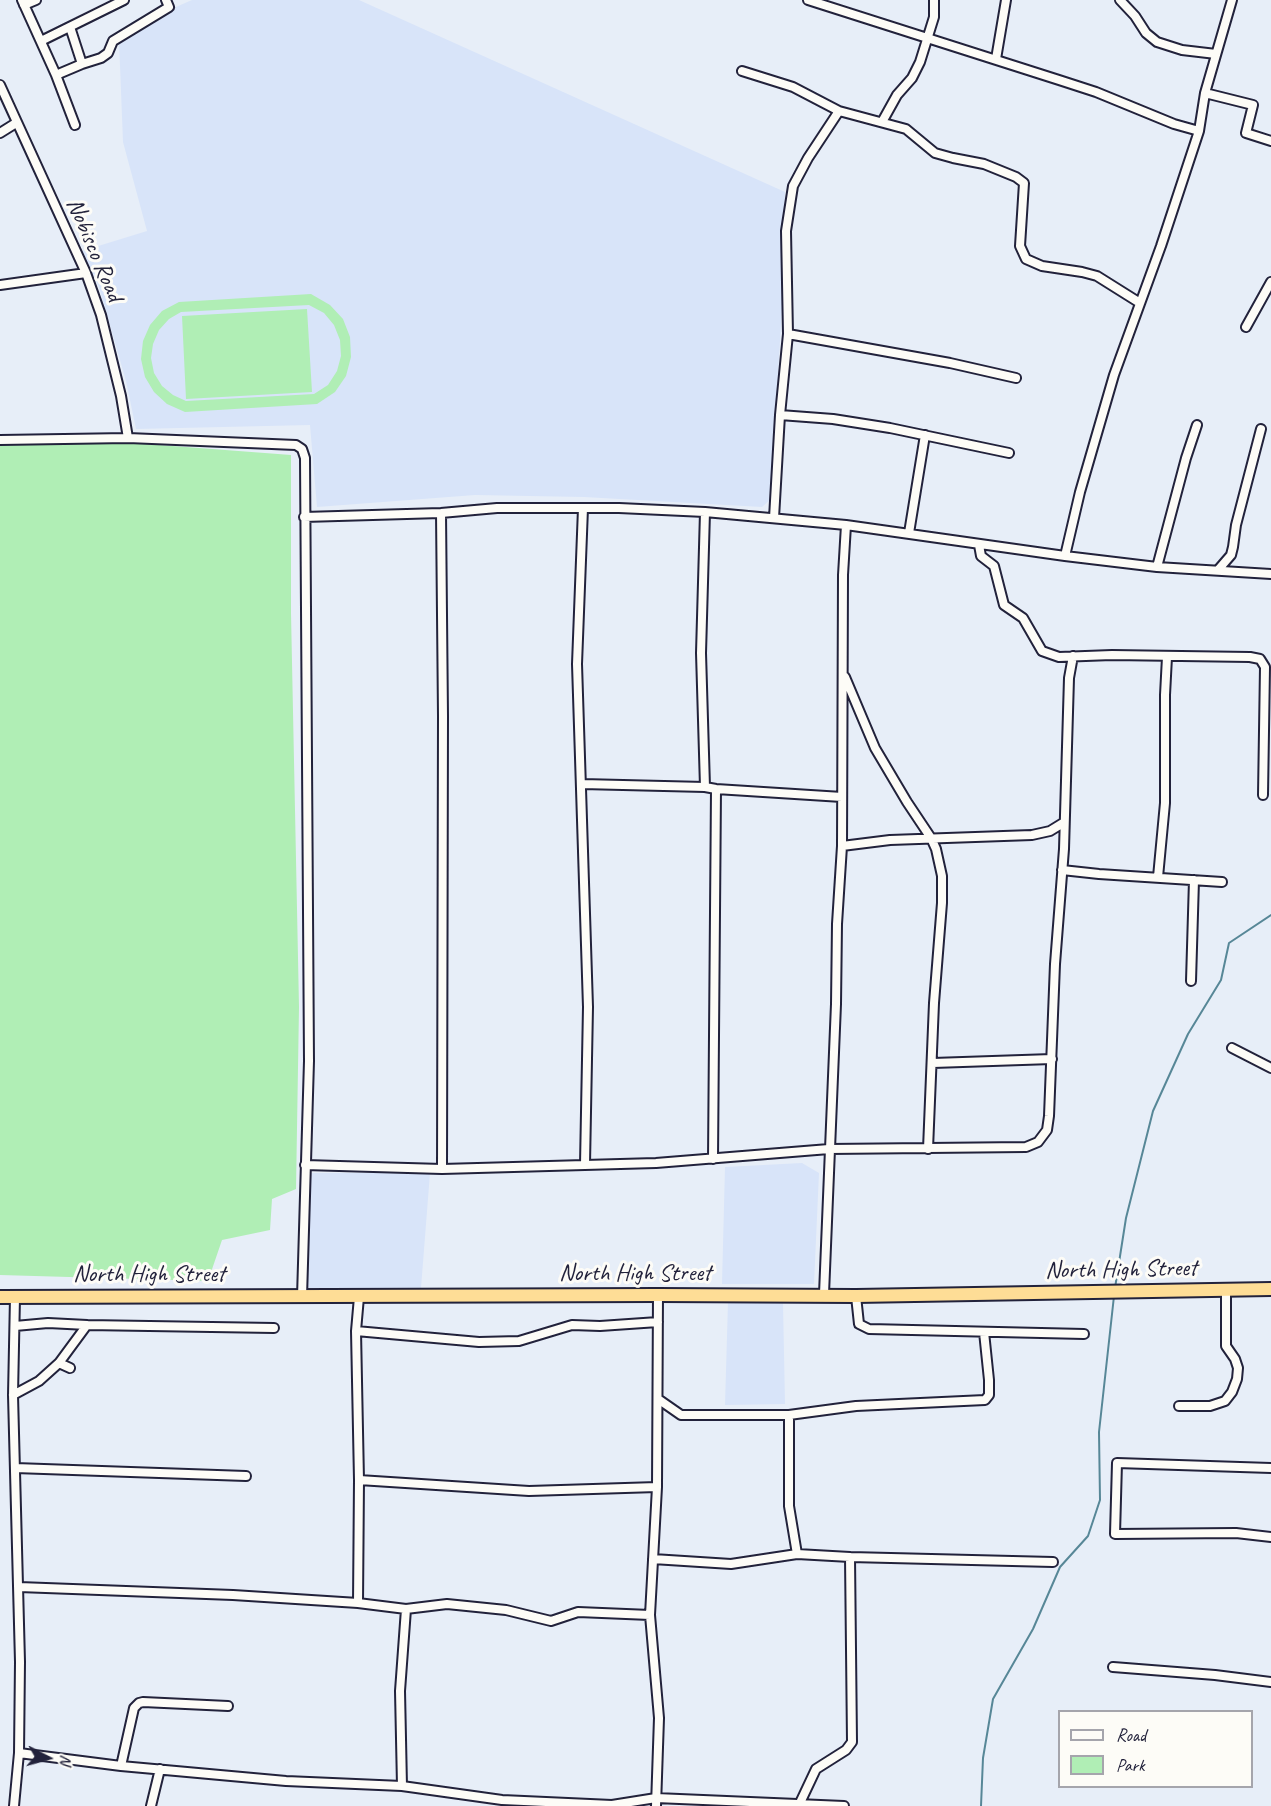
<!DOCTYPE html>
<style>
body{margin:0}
#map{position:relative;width:1271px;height:1806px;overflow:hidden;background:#e7eef8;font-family:Caveat,sans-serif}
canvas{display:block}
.legend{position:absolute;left:1058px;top:1710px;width:195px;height:78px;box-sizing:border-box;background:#fdfcf7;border:2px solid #a5a5ac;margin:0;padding:8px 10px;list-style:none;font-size:18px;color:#22223b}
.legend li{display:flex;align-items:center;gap:12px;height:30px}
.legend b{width:30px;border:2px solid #a5a5ac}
.north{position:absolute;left:18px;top:1728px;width:60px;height:60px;-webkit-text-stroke:4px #fdfcf7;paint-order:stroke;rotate:96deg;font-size:16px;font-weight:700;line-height:24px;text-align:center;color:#22223b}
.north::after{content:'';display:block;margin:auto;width:21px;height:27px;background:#22223b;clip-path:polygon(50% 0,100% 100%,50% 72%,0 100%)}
</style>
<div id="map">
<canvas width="1271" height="1806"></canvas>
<ul class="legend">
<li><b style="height:8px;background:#fdfcf7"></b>Road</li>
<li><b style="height:16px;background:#b0eeb5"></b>Park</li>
</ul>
<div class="north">N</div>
</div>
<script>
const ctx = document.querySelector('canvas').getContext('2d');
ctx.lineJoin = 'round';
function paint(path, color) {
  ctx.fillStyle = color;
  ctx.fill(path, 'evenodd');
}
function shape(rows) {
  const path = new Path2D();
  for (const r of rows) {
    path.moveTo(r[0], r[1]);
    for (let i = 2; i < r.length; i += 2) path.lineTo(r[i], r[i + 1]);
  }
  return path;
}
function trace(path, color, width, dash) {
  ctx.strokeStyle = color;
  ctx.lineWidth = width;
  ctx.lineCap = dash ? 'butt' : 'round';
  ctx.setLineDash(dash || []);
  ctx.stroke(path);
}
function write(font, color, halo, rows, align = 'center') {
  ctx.font = font + ' Caveat,sans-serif';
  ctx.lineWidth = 6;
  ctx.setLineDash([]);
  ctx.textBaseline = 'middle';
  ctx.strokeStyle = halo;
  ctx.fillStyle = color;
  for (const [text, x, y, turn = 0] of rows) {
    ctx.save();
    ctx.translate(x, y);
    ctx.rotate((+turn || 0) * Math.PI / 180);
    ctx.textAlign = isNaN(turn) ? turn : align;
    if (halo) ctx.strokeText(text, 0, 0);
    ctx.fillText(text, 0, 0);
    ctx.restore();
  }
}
paint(shape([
 [192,0,359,0,785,192,782,305,771,499,762,507,584,497,475,495,317,507,310,425,136,429,126,381,99,287,82,251,147,231,123,142,119,40,169,10],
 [802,1163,819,1173,814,1284,722,1284,725,1167],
 [309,1173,430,1173,421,1288,305,1288],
 [728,1302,783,1303,785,1404,725,1405]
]), '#d8e4f9');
paint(shape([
 [311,294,330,305,343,319,350,337,351,357,346,376,335,392,317,404,185,412,167,404,154,392,145,377,141,359,143,341,150,325,162,311,179,302],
 [309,305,324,313,334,325,340,340,341,356,337,371,328,385,314,394,186,401,173,395,162,386,154,373,151,358,153,344,159,330,169,319,181,312],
 [307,309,312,392,186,399,182,316],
 [17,439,120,442,291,455,291,613,299,1007,296,1189,272,1199,270,1230,222,1240,208,1281,0,1275,0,440]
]), '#b0eeb5');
trace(shape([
 [1115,1288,1126,1218,1153,1111,1188,1034,1221,980,1229,943,1271,915],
 [981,1806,983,1758,993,1699,1033,1629,1060,1567,1088,1536,1100,1500,1099,1432,1114,1296]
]), '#578797', 2);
const minor = shape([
 [22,0,56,75,75,125],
 [808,0,1059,80,1096,92,1174,124,1199,131],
 [1120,0,1135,16,1146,33,1157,42,1182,50,1216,54],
 [24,5,36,0],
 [70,27,82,64],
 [41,41,124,0],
 [996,59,1006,0],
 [742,71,793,87,839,111,906,129,935,153,953,158,984,164,1016,177,1024,183,1020,246,1026,259,1042,266,1082,272,1097,276,1140,303],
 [56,75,82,64,101,58,108,53,113,41,169,7,166,0],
 [0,85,86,273,101,315,121,396,128,438],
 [1205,93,1253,105,1246,133,1271,141],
 [882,122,897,95,912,78,920,62,934,17,934,0],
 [0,133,16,123],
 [0,285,86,273],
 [1246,327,1271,282],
 [788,334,950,363,1016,378],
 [780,415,833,419,890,428,1009,453],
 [0,440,128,438,296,445,302,449,305,458,309,1061,302,1297],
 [583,508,577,664,588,1007,585,1164],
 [441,513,443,716,442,1169],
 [304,517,441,513,497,508,619,508,705,512,846,525,1065,556,1157,567,1271,574],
 [774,518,780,415,788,334,786,231,793,186,808,158,839,111],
 [909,533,925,435],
 [979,545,981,556,994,566,1004,605,1023,618,1042,651,1059,657,1112,655,1250,657,1260,659,1265,667,1263,795],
 [1065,556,1080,492,1114,375,1161,246,1199,131,1205,93,1232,0],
 [1157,567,1186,458,1197,425],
 [1218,570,1231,555,1233,547,1236,525,1261,429],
 [845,677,875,748,907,802,931,838,936,849,942,876,942,903,934,1003,928,1149],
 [582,784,705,787,716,789,842,797],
 [705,787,701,653,705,512],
 [842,846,890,840,1032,835,1050,831,1063,823],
 [1062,870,1099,874,1222,882],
 [1158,877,1165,803,1165,695,1167,657],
 [1191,981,1194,880],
 [1232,1048,1271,1068],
 [933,1063,1052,1059],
 [713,1159,716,789],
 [305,1165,442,1169,656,1163,829,1149,1026,1147,1038,1142,1047,1130,1049,1116,1055,964,1064,849,1069,678,1073,656],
 [824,1294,836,1004,837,924,842,846,843,575,846,525],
 [856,1296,859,1324,869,1329,1084,1334],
 [15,1326,48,1323,87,1325],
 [356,1331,479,1342,519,1341,572,1325,600,1326,658,1322],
 [59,1363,70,1368],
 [13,1395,39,1381,59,1363,87,1325,274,1328],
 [658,1399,681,1415,789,1415,789,1506,797,1554,850,1557,852,1742,846,1750,816,1769,799,1805],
 [1179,1406,1210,1406,1225,1401,1232,1392,1237,1379,1238,1368,1235,1359,1226,1346,1226,1289],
 [789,1415,856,1406,985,1400,989,1395,989,1380,984,1332],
 [15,1468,246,1476],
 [1271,1468,1117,1463,1115,1534,1236,1533,1271,1537],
 [359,1480,529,1491,657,1487],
 [850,1557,1053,1562],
 [653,1559,731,1564,797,1554],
 [19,1587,233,1595,358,1603,406,1609,400,1691,402,1786],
 [358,1603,359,1480,356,1331,359,1297],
 [406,1609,447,1604,506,1610,551,1621,578,1612,650,1615],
 [1113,1667,1215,1675,1271,1682],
 [19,1753,121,1766,286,1781,402,1786,502,1800,612,1805,656,1798,844,1806],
 [121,1766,134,1708,139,1703,143,1702,228,1706],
 [14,1806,19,1753,20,1662,13,1395,15,1297],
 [151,1806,160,1769],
 [656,1806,659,1718,650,1615,657,1487,658,1295]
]);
const trunk = shape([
 [0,1297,658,1295,856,1296,1271,1289]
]);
trace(minor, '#22223b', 12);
trace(trunk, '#22223b', 16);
trace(minor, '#fdfcf7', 8);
trace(trunk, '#fedd96', 12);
write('24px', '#22223b', '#fdfcf7', [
 ["Nobisco Road",94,250,67],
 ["North High Street",1121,1270,-1],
 ["North High Street",635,1274],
 ["North High Street",149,1275]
]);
</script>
